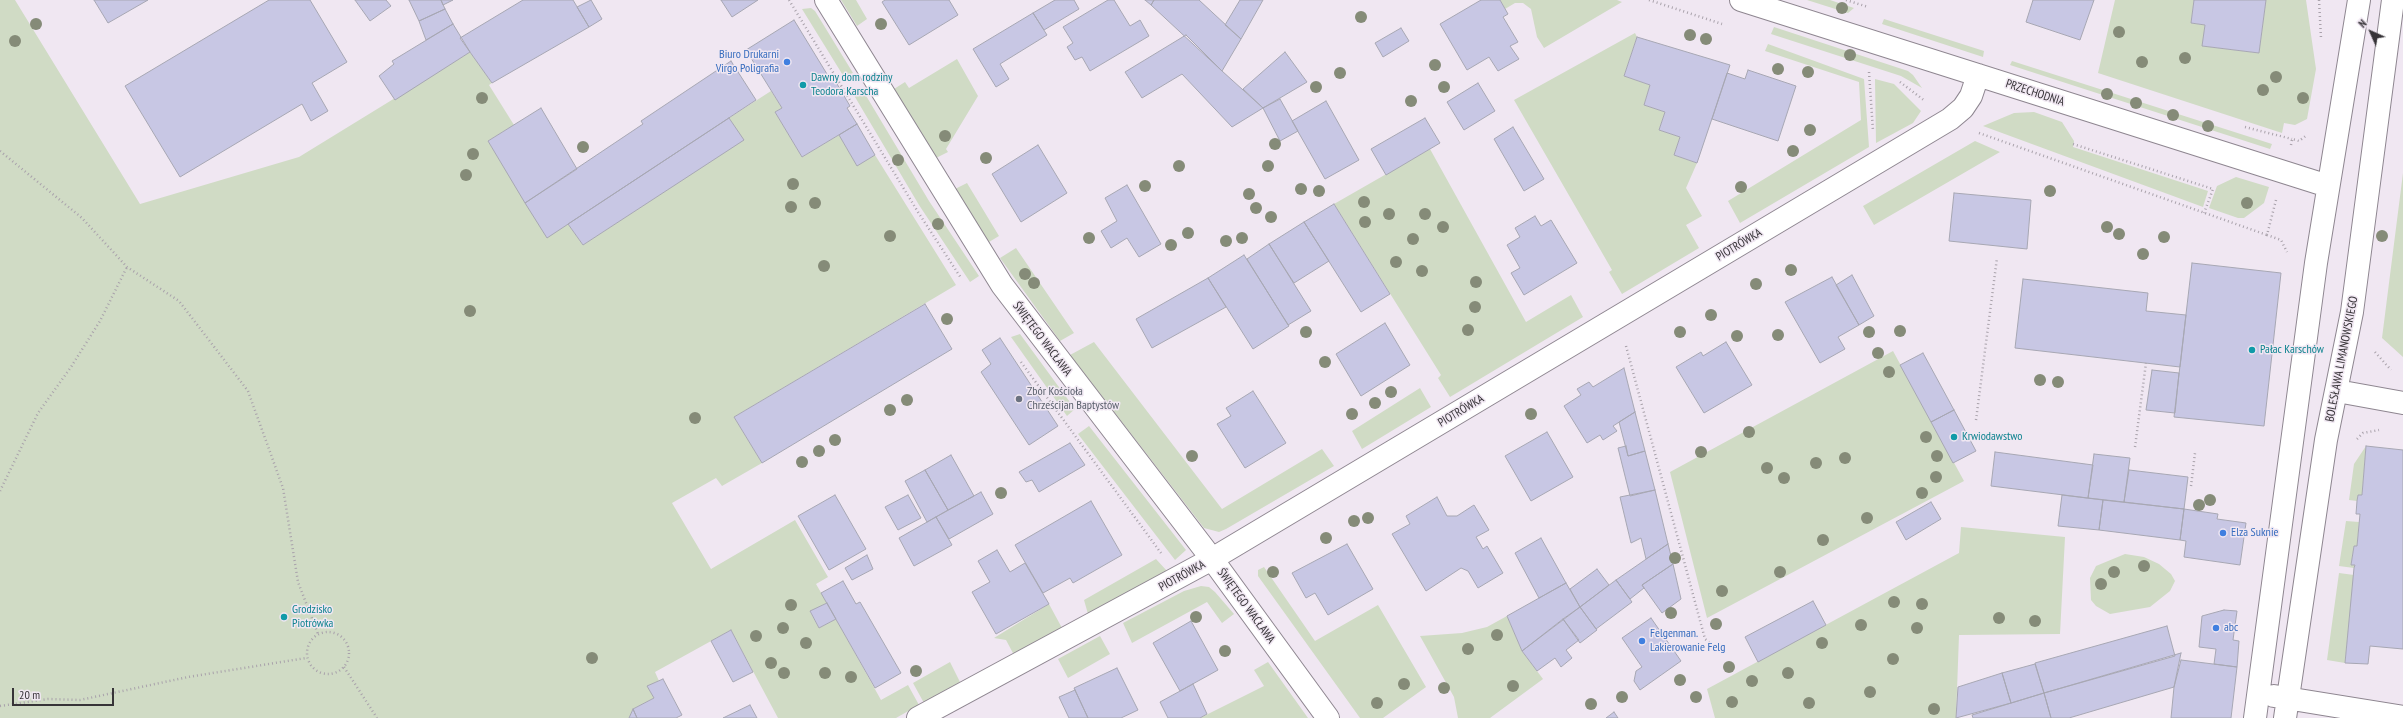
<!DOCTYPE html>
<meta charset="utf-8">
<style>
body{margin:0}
#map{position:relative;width:2403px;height:718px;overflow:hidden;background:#f0e7f2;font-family:"PT Sans Narrow",sans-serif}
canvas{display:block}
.north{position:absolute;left:2351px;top:12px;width:40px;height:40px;-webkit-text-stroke:3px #f0e7f2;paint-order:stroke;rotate:315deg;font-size:11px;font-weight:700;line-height:16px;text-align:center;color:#373438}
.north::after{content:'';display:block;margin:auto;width:14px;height:18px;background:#373438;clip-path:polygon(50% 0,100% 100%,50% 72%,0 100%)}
.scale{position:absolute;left:12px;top:688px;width:102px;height:18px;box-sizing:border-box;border:2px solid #373438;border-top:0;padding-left:5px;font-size:12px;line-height:14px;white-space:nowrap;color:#373438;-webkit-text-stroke:3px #f0e7f2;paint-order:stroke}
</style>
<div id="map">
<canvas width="2403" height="718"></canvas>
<div class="north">N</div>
<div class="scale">20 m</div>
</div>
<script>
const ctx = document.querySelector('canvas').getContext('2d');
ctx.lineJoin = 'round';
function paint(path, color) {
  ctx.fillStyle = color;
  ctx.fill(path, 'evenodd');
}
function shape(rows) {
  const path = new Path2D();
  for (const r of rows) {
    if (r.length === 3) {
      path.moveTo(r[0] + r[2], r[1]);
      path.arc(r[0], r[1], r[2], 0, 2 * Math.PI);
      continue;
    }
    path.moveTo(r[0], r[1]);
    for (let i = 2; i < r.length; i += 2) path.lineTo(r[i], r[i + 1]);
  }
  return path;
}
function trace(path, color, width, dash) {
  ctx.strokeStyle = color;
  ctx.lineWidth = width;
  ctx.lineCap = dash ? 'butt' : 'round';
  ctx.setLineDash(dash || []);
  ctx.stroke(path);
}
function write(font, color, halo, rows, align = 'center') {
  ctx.font = font + ' "PT Sans Narrow",sans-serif';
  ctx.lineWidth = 3;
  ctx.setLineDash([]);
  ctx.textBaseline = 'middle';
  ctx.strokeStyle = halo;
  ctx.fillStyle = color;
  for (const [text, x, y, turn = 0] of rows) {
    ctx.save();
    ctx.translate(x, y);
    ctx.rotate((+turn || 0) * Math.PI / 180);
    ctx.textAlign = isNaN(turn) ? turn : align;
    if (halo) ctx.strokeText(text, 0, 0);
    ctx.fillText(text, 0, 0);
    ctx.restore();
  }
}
paint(shape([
 [0,0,15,0,140,204,299,157,470,52,492,83,489,85,514,125,488,141,547,237,568,224,583,245,743,140,729,118,771,91,782,108,775,112,802,157,839,135,857,165,875,155,956,285,734,417,762,463,722,486,716,478,672,503,711,569,795,520,828,577,816,584,827,603,810,612,819,628,836,619,881,700,908,685,919,705,896,718,778,718,731,630,655,672,659,681,648,687,654,698,633,709,629,718,0,718],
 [841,0,856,0,867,19,857,26],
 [1500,0,1617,0,1622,2,1544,48,1537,37,1531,9,1523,3,1515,3,1505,9],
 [1807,0,1830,0,1854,8,1848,13],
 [2115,0,2194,0,2191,23,2205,25,2203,46,2259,53,2266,0,2306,0,2316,69,2307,119,2295,125,2284,123,2282,133,2098,73],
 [811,8,815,11,853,73,844,77,802,9],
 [1884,19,1984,51,1983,57,1882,24],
 [1774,27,1908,71,1913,75,1922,88,1901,76,1771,34],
 [1635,33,1637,37,1624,76,1650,85,1644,105,1665,112,1659,130,1680,137,1674,155,1697,163,1686,188,1702,216,1686,225,1699,248,1622,294,1609,272,1612,270,1514,100],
 [1768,44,1864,79,1869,147,1740,223,1728,201,1861,120,1859,82,1765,51],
 [957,59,978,96,946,149,948,152,936,158,894,89,905,82,909,88],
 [2012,61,2272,144,2270,149,2010,65],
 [1875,79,1894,84,1921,111,1913,123,1876,143],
 [862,89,929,201,979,276,970,282,919,205,855,97,855,94],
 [2034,112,2062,122,2074,141,2073,147,2208,191,2203,207,1983,126,2014,113],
 [1975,141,2000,152,1874,225,1863,206],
 [1430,149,1526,322,1571,295,1583,317,1450,397,1438,378,1441,375,1334,204],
 [2403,173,2403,357,2382,338],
 [2236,177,2269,187,2264,203,2244,218,2238,218,2209,208,2217,186],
 [967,183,999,236,989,242,955,189],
 [1016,248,1074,333,1060,341,1000,258],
 [1020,334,1075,409,1067,416,1011,337],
 [1094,342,1222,509,1322,449,1334,466,1226,529,1219,532,1204,528,1070,355],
 [1893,351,1964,481,1707,618,1670,472],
 [1420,388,1431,407,1362,449,1352,431],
 [1089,426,1186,550,1175,560,1078,434],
 [2366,446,2362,495,2358,495,2357,501,2349,500,2354,464],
 [2346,521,2359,522,2357,546,2354,546,2351,565,2355,565,2354,568,2339,566],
 [1961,527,2065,537,2060,634,1959,635,1956,718,1715,718,1707,689,1959,553],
 [2125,554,2144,557,2159,564,2171,574,2175,581,2170,591,2150,607,2110,614,2096,606,2091,600,2090,578,2096,566],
 [1156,559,1167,571,1088,614,1084,600],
 [1264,567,1315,641,1378,605,1426,687,1383,718,1360,718,1258,576,1258,570],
 [2339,573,2354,575,2345,663,2327,660],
 [1201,586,1209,587,1215,592,1234,614,1222,623,1207,602,1132,643,1123,623,1184,591],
 [1049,604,1062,628,1014,655,1006,640,994,638],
 [1507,616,1522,651,1543,679,1490,718,1458,718,1454,697,1420,636,1462,633,1487,627],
 [1100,636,1110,654,1068,678,1058,659],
 [950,662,960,682,924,703,913,683],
 [1268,662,1308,718,1200,718,1264,686,1254,670]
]), '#d0dbc5');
const building = shape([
 [94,0,148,0,108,23,94,0],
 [269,0,310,0,347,62,312,83,328,111,311,121,302,104,180,177,125,86,269,0],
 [355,0,386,0,391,6,370,21,355,0],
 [409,0,441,0,445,9,419,21,409,0],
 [441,0,453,0,443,5,441,0],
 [523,0,573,0,589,27,492,83,460,38,523,0],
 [591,0,602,19,589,27,577,7,591,0],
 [721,0,758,0,732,17,721,0],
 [885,0,949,0,958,15,909,45,882,2,885,0],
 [1055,0,1074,0,1079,9,1044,30,1033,13,1055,0],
 [1108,0,1114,0,1130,26,1140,20,1149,36,1090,71,1082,57,1075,60,1067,47,1073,43,1063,27,1108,0],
 [1145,0,1154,0,1151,5,1145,0],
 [1154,0,1199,0,1241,39,1222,71,1151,5,1154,0],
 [1240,0,1263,0,1241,39,1225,25,1240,0],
 [1481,0,1500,0,1508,14,1503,17,1518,42,1510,46,1519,59,1498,71,1489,57,1467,70,1440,24,1481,0],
 [2033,0,2094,0,2080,40,2026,22,2033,0],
 [2194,0,2266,0,2259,53,2202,46,2205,25,2191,23,2194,0],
 [445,9,453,24,426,40,419,21,445,9],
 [1033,13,1047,35,1000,64,1009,79,996,87,973,49,1033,13],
 [794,20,830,79,833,77,850,106,847,108,857,124,802,157,775,112,782,108,746,50,794,20],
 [453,24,470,52,395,100,379,76,394,64,392,61,453,24],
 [1401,28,1409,41,1383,57,1375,43,1401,28],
 [1186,35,1222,71,1263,108,1232,127,1182,74,1142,98,1125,72,1186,35],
 [1637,37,1730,65,1697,163,1674,155,1680,137,1659,130,1665,112,1644,105,1650,85,1624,76,1637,37],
 [1285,52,1307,82,1263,108,1243,89,1285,52],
 [731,61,756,100,547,238,525,203,643,124,641,121,731,61],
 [1748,70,1796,86,1778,141,1712,119,1727,73,1745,79,1748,70],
 [1478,83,1495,111,1464,130,1447,102,1478,83],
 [1280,99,1298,131,1280,141,1263,108,1280,99],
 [1326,101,1359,160,1325,179,1292,121,1326,101],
 [541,108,577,169,525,203,488,141,541,108],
 [729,118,744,140,583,245,568,224,729,118],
 [1425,118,1440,143,1386,175,1371,149,1425,118],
 [857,124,875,155,857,166,839,135,857,124],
 [1513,127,1544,179,1524,191,1494,139,1513,127],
 [1038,145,1067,193,1021,222,992,174,1038,145],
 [1127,185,1161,244,1139,257,1127,238,1111,248,1101,231,1117,221,1105,198,1127,185],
 [1954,193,2031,200,2027,249,1949,241,1954,193],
 [1334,204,1390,294,1361,312,1304,222,1334,204],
 [1535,216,1541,226,1551,220,1577,263,1524,295,1511,273,1520,268,1507,245,1520,237,1515,228,1535,216],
 [1304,222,1329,261,1294,283,1269,244,1304,222],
 [1269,244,1311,311,1288,325,1247,259,1269,244],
 [1244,255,1289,326,1253,349,1208,278,1244,255],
 [2192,263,2281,273,2264,426,2174,417,2192,263],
 [1852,275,1874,316,1859,325,1836,285,1852,275],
 [1832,277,1859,325,1838,337,1845,349,1820,363,1785,302,1832,277],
 [1208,278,1226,307,1152,348,1136,319,1208,278],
 [2023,279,2148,293,2146,311,2186,315,2180,367,2015,348,2023,279],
 [925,304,952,349,762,463,734,417,925,304],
 [1385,323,1410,365,1361,396,1336,354,1385,323],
 [1000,338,1058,426,1029,445,981,372,991,364,982,350,1000,338],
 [1726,342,1752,385,1704,413,1676,367,1701,352,1703,356,1726,342],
 [1923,353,1954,410,1931,422,1900,365,1923,353],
 [1624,368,1635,412,1613,426,1617,431,1603,440,1600,435,1587,443,1564,406,1581,395,1577,389,1589,382,1593,387,1624,368],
 [2152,370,2179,373,2175,413,2146,410,2152,370],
 [1253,391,1286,443,1245,468,1217,424,1231,416,1226,408,1253,391],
 [1954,410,1976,451,1953,463,1931,422,1954,410],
 [1635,412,1645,451,1628,456,1619,422,1635,412],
 [1547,432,1573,477,1531,501,1505,456,1547,432],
 [1070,443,1085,465,1039,492,1032,480,1026,482,1019,472,1070,443],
 [1626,446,1628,456,1645,451,1655,490,1630,496,1618,448,1626,446],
 [2366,446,2403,450,2403,649,2370,646,2368,664,2345,663,2354,568,2355,565,2351,565,2354,546,2357,546,2360,514,2356,514,2357,501,2358,495,2362,495,2366,446],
 [1995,452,2093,465,2088,498,1991,486,1995,452],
 [2094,454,2130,458,2124,502,2088,498,2094,454],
 [951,455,974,496,948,510,925,470,951,455],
 [925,470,948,510,927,522,905,481,925,470],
 [2129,470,2188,477,2184,509,2124,502,2129,470],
 [1655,490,1668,544,1646,559,1641,538,1631,543,1620,497,1655,490],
 [981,492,993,514,949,539,936,517,981,492],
 [835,495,866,549,829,570,798,516,835,495],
 [908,495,921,518,898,530,885,507,908,495],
 [2062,495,2103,500,2099,530,2058,526,2062,495],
 [1437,497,1447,516,1457,516,1474,505,1489,530,1476,537,1483,549,1487,546,1503,573,1478,588,1468,571,1461,568,1426,591,1392,534,1410,524,1406,516,1437,497],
 [2103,500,2184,509,2180,540,2099,530,2103,500],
 [1091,501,1122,555,1073,583,1070,578,1043,593,1015,545,1091,501],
 [1931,502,1941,519,1906,540,1896,522,1931,502],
 [2184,509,2218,514,2217,519,2246,523,2240,565,2184,557,2186,541,2180,540,2184,509],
 [936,517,952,545,914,566,899,538,936,517],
 [1541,538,1566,583,1539,598,1515,553,1541,538],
 [1347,544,1373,589,1328,615,1315,593,1306,598,1292,573,1347,544],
 [1668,544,1673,564,1642,585,1644,588,1630,599,1616,580,1668,544],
 [997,550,1010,572,1025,563,1049,604,996,634,972,592,990,582,978,561,997,550],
 [867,555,873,569,852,580,845,568,867,555],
 [1673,564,1681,599,1662,613,1642,585,1673,564],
 [1597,569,1609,585,1580,607,1570,589,1597,569],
 [1616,580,1632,602,1596,629,1580,607,1616,580],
 [843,581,856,604,860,602,901,673,875,688,821,593,843,581],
 [1566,583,1580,607,1522,651,1507,616,1566,583],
 [1813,601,1826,625,1758,662,1745,637,1813,601],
 [827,603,836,619,819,628,810,611,827,603],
 [1580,607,1597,630,1580,643,1563,619,1580,607],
 [2224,610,2237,611,2233,640,2239,641,2237,667,2214,664,2216,649,2199,647,2202,616,2224,610],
 [1651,618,1681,661,1640,690,1634,681,1636,671,1642,667,1622,638,1651,618],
 [1563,619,1579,640,1566,650,1572,658,1561,667,1555,658,1537,671,1522,651,1563,619],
 [1191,621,1218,670,1180,691,1153,643,1191,621],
 [2167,626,2175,656,2044,693,2035,663,2167,626],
 [731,630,753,672,733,682,711,641,731,630],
 [2181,653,2174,687,2069,718,2051,718,2044,693,2181,653],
 [2181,660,2237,667,2231,718,2171,718,2174,687,2181,660],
 [2035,664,2044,693,2011,703,2002,673,2035,664],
 [1117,668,1138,710,1121,718,1088,718,1074,688,1117,668],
 [2002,673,2011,703,1956,718,1958,687,2002,673],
 [663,679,682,715,676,718,637,718,633,709,654,698,647,686,663,679],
 [1193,684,1207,714,1200,718,1168,718,1160,702,1193,684],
 [1075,690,1088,718,1069,718,1059,697,1075,690],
 [2044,693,2051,718,1973,718,1972,715,2044,693],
 [750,705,757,718,723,718,750,705],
 [633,709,637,718,629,718,633,709],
 [1614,712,1618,718,1606,718,1614,712]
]);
paint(building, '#c8c7e4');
trace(building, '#a7a7b3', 1);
const minor = shape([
 [826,0,1002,285,1212,559,1328,718],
 [1741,0,2328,186],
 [2337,391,2403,403],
 [2274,696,2403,717],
 [918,718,1212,559,1950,119,1963,108,1971,96,1978,75],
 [2255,718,2316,263,2359,0],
 [2285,718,2326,440,2352,312,2393,0]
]);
trace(minor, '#8e8690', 24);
trace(shape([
 [789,0,918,212,961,278],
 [1649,0,1722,24],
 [1846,0,1868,7],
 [2319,0,2321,38],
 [1869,72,1873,131],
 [1900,82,1925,101],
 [2245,127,2292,139],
 [1979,133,2267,235],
 [2073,144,2213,189,2204,213],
 [2291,145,2292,139,2299,141,2307,135],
 [0,151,82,218,127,267,179,301,248,391,283,488,298,582,318,634],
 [2276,200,2267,235,2281,240,2287,252],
 [1626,346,1705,639,1715,647,1720,645],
 [2375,352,2391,370],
 [1021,362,1161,553],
 [1976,420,1997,258],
 [2357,439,2363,433,2379,430],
 [2135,447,2146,363],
 [2191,486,2195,453],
 [0,491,38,413,71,367,100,321,127,267],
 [328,653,21],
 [344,667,377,718],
 [0,706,48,699,80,700,188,677,306,658]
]), '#a9a2ab', 2.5, [1, 3]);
trace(minor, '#fff', 22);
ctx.fillStyle = '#858b78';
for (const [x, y] of [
 [1842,8],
 [1361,17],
 [36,24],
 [881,24],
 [2119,32],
 [1690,35],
 [1706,39],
 [15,41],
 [1850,55],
 [2185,58],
 [2142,62],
 [1435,65],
 [1778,69],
 [1808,72],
 [1340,73],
 [2276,77],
 [1316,87],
 [1444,87],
 [2263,90],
 [2107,94],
 [482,98],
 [2303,98],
 [1411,101],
 [2136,103],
 [2173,115],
 [2208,126],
 [1810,130],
 [945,136],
 [1275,144],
 [583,147],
 [1793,151],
 [473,154],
 [986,158],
 [898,160],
 [1179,166],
 [1268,166],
 [466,175],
 [793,184],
 [1145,186],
 [1741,187],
 [1301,189],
 [1319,191],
 [2050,191],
 [1249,194],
 [1364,202],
 [815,203],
 [2247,203],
 [791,207],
 [1256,208],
 [1389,214],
 [1425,214],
 [1271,217],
 [1365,222],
 [938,224],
 [1443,227],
 [2107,227],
 [1188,233],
 [2119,234],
 [890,236],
 [2382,236],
 [2164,237],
 [1089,238],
 [1242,238],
 [1413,239],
 [1226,241],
 [1171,245],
 [2143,254],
 [1396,262],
 [824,266],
 [1791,270],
 [1422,271],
 [1025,274],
 [1476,282],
 [1034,283],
 [1756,284],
 [1475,307],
 [470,311],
 [1711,315],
 [947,319],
 [1468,330],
 [1900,331],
 [1306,332],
 [1680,332],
 [1869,332],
 [1778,335],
 [1737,336],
 [1878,353],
 [1325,362],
 [1889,372],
 [2040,380],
 [2058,382],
 [1391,392],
 [907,400],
 [1375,403],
 [890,410],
 [1352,414],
 [1531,414],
 [695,418],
 [1749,432],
 [1926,437],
 [835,440],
 [819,451],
 [1701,452],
 [1192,456],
 [1937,456],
 [1845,458],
 [802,462],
 [1816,463],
 [1767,468],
 [1936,477],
 [1784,478],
 [1001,493],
 [1922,493],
 [2210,500],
 [2199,505],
 [1368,518],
 [1867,518],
 [1354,521],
 [1326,538],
 [1823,540],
 [1675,558],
 [2144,566],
 [1273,572],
 [1780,572],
 [2114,572],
 [2101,584],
 [1722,591],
 [1894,602],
 [1922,604],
 [791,605],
 [1671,613],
 [1196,617],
 [1999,618],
 [2035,621],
 [1716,624],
 [1861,625],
 [783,628],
 [1917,628],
 [1497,635],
 [756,636],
 [806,643],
 [1822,643],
 [1468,649],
 [1225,651],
 [592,658],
 [1893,659],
 [771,663],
 [1729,667],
 [916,671],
 [784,673],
 [825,673],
 [1788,673],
 [851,677],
 [1680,680],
 [1752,681],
 [1404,684],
 [1513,686],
 [1444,688],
 [1870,692],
 [1622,697],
 [1696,697],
 [1732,702],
 [1377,703],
 [1809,703],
 [1591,704],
 [1934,709]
]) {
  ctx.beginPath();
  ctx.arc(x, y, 6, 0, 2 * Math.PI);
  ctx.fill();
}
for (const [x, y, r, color] of [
 [787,62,4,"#3f7fe0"],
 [803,85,4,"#0f9aa8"],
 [2252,350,4,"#0f9aa8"],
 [1019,399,4,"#6b7280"],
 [1954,437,4,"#0f9aa8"],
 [2223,533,4,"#3f7fe0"],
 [284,617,4,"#0f9aa8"],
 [2216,628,4,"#3f7fe0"],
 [1642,641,4,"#3f7fe0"]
]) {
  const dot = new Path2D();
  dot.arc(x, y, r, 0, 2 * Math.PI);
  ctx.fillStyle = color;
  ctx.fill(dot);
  trace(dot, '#f0e7f2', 1.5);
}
write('12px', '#366cbe', '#f0e7f2', [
 ["Biuro Drukarni",779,55,"right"],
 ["Virgo Poligrafia",779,69,"right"],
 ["Elza Suknie",2231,533],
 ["abc",2224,628],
 ["Felgenman.",1650,634],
 ["Lakierowanie Felg",1650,648]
], 'left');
write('12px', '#0d838f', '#f0e7f2', [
 ["Dawny dom rodziny",811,78],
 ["Teodora Karscha",811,92],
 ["Pałac Karschów",2260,350],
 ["Krwiodawstwo",1962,437],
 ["Grodzisko",292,610],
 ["Piotrówka",292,624]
], 'left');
write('12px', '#373438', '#f0e7f2', [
 ["PRZECHODNIA",2035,93,18],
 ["PIOTRÓWKA",1739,245,-31],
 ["ŚWIĘTEGO WACŁAWA",1042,339,53],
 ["BOLESŁAWA LIMANOWSKIEGO",2342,359,-79],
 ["PIOTRÓWKA",1461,411,-31],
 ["PIOTRÓWKA",1182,576,-29],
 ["ŚWIĘTEGO WACŁAWA",1246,606,54]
]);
write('12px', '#5b616d', '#f0e7f2', [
 ["Zbór Kościoła",1027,392],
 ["Chrześcijan Baptystów",1027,406]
], 'left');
</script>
